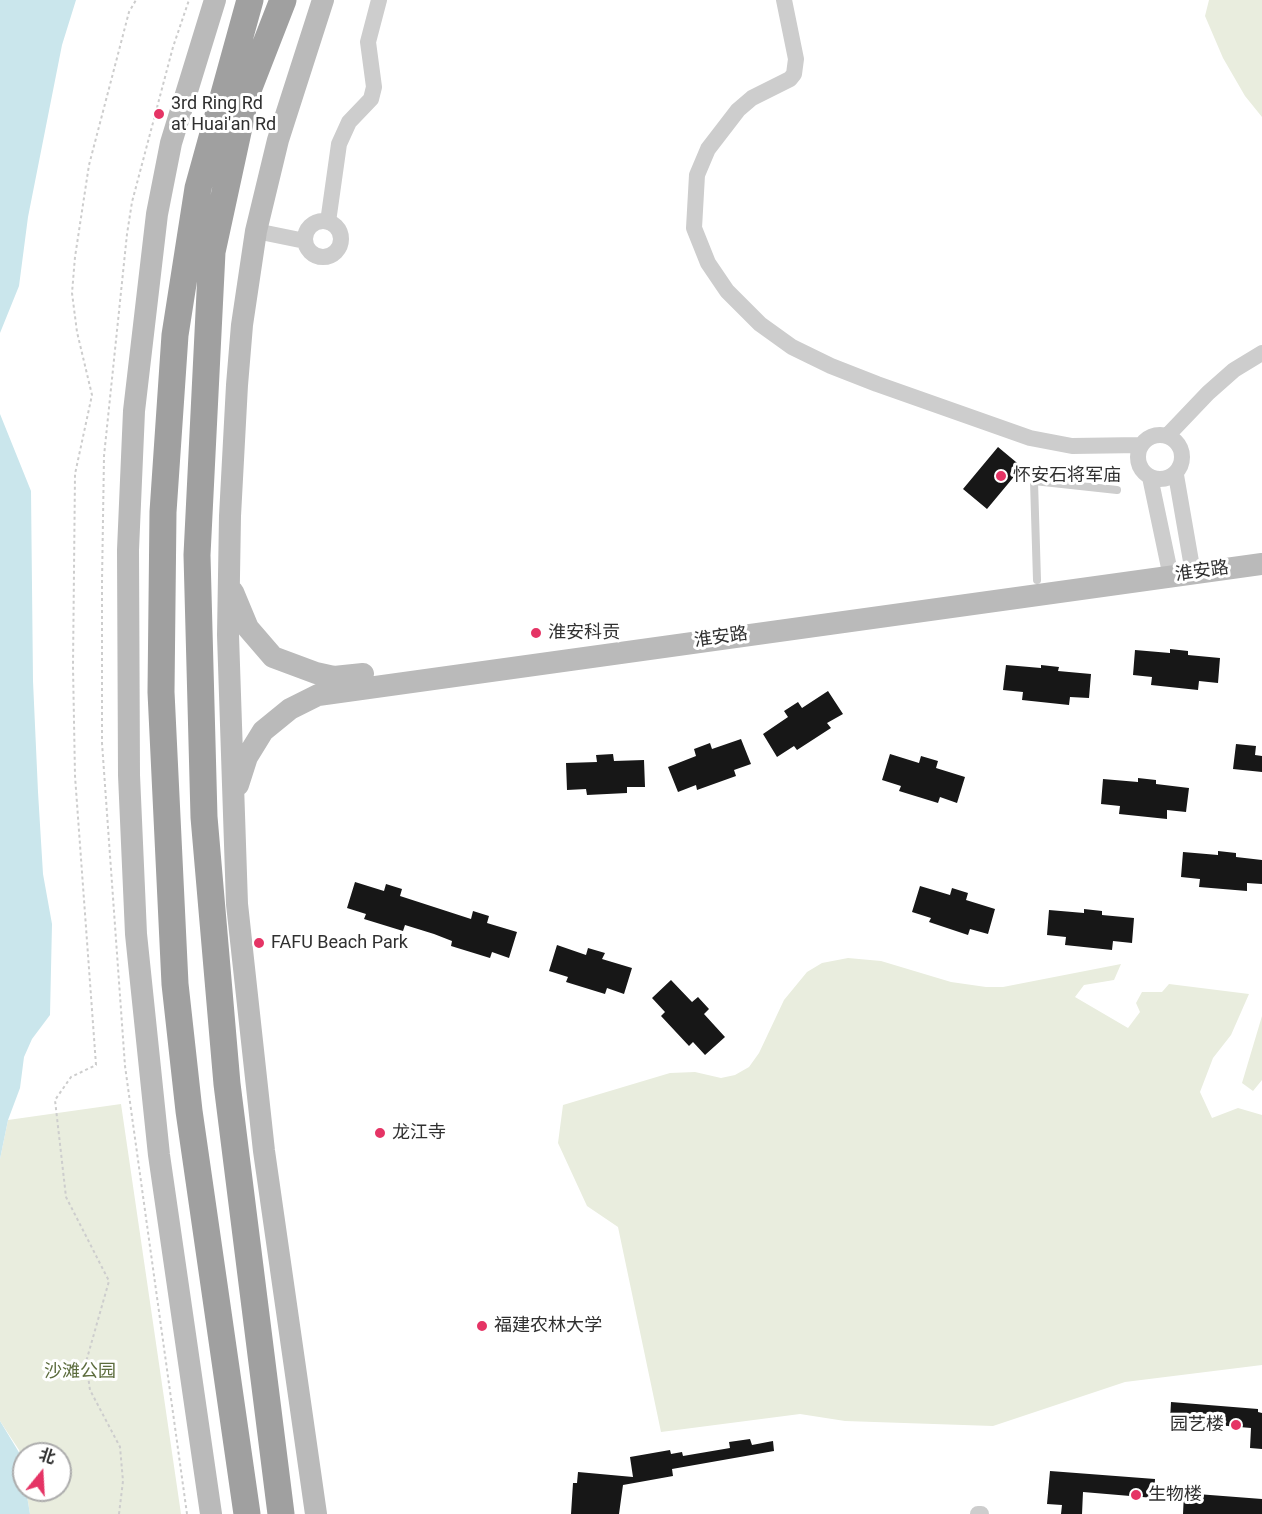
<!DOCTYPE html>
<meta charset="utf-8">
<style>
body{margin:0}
#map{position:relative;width:1262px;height:1514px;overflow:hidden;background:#fff;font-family:Roboto,"Noto Sans SC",sans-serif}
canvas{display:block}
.north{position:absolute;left:12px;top:1442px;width:60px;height:60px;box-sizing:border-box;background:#fff;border:2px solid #acacac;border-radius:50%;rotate:18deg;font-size:16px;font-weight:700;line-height:24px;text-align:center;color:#303030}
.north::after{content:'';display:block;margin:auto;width:21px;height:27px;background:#e53465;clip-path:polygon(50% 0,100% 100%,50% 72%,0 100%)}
</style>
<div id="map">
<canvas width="1262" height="1514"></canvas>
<div class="north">北</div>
</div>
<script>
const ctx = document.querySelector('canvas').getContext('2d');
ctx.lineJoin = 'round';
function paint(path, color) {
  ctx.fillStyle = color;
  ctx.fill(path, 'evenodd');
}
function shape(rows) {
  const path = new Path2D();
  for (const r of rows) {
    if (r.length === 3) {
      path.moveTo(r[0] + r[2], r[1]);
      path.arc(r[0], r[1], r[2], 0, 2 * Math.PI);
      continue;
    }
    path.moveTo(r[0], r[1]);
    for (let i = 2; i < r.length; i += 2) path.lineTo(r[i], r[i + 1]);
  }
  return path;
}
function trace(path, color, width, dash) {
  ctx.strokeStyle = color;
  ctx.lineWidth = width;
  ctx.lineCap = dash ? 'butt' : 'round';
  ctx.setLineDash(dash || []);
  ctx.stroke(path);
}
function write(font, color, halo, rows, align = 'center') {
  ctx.font = font + ' Roboto,"Noto Sans SC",sans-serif';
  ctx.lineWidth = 6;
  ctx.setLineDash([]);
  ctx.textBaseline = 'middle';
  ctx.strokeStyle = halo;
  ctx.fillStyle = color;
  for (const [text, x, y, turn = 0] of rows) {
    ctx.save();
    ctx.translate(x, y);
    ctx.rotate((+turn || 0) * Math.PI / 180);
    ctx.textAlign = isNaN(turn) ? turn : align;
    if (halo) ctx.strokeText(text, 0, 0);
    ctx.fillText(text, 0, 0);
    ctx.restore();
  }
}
paint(shape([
 [1209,0,1262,0,1262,117,1245,96,1223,58,1205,16],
 [848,958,881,961,951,982,986,987,1003,987,1121,964,1114,980,1084,985,1075,997,1128,1028,1140,1012,1136,1003,1142,992,1162,992,1169,984,1249,994,1231,1035,1213,1058,1200,1092,1212,1118,1238,1108,1262,1115,1262,1365,1125,1382,993,1426,845,1421,800,1414,661,1432,618,1227,587,1206,558,1143,563,1105,670,1073,695,1072,721,1078,735,1075,749,1067,759,1053,784,1000,807,972,822,963],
 [1262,1016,1262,1080,1253,1091,1242,1083],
 [121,1104,181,1514,30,1514,26,1490,60,1490,60,1454,24,1454,24,1471,19,1450,0,1421,0,1159,8,1120]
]), '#e9edde');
paint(shape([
 [0,0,76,0,62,45,28,217,19,286,0,333],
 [0,414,31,491,33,681,38,792,43,874,52,924,50,1015,32,1039,24,1057,20,1088,8,1120,0,1159],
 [0,1421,23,1459,24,1490,26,1490,30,1514,0,1514]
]), '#cae6ec');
paint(shape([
 [998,447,1022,467,987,509,963,489],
 [1170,649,1188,651,1188,655,1220,658,1218,683,1199,681,1198,690,1151,685,1152,677,1133,675,1135,650,1170,653],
 [1006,665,1041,668,1041,665,1059,667,1058,671,1091,674,1089,698,1070,697,1069,705,1022,700,1023,692,1003,690],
 [828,691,843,714,827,723,831,728,797,750,794,746,777,757,763,734,788,717,784,711,798,702,802,708],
 [741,739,751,764,734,770,736,776,697,790,696,785,678,792,668,767,696,756,694,749,710,743,712,749],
 [1236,744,1256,746,1255,755,1262,756,1262,772,1233,769],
 [613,754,614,761,644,760,645,787,627,787,627,793,587,795,586,789,567,790,566,763,597,762,596,755],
 [890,754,919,763,921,756,938,761,936,768,965,777,957,803,940,797,938,803,899,791,901,786,882,780],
 [1138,778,1156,780,1156,784,1189,788,1186,812,1167,810,1167,819,1119,814,1120,806,1101,804,1103,779,1138,782],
 [1218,851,1236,853,1236,857,1262,860,1262,884,1247,883,1247,891,1199,887,1200,879,1181,877,1183,852,1218,855],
 [355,882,384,891,386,884,402,889,400,896,471,919,473,911,489,916,487,923,517,932,509,958,492,952,490,958,451,946,452,941,434,934,405,925,403,931,364,919,366,914,347,908],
 [920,886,950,895,952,888,968,893,966,900,995,909,988,934,970,929,968,935,929,922,931,918,912,912],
 [1084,909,1102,911,1102,915,1134,918,1132,943,1113,941,1112,950,1065,945,1066,937,1047,935,1049,910,1084,913],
 [557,945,586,955,588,948,605,953,602,959,632,968,624,994,607,988,605,994,566,982,568,977,549,971],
 [671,980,692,1002,698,997,709,1009,704,1014,725,1037,705,1055,693,1042,689,1046,661,1016,665,1012,652,998],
 [1171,1402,1258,1409,1258,1412,1262,1413,1262,1449,1250,1448,1251,1428,1170,1421],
 [750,1439,752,1445,773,1441,774,1451,672,1469,673,1476,623,1485,619,1514,571,1514,573,1483,577,1483,578,1472,633,1477,630,1457,670,1450,671,1454,682,1452,683,1456,730,1448,729,1442],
 [1050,1471,1155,1479,1154,1498,1083,1492,1082,1514,1061,1514,1062,1505,1047,1504],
 [1184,1493,1262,1499,1262,1514,1183,1514]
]), '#171717');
trace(shape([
 [119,1514,123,1481,120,1447,90,1390,86,1362,109,1281,66,1197,55,1100,71,1077,96,1065,75,776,73,666,75,474,92,395,77,332,72,293,75,257,89,165,129,12,136,0],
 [187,1514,125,1066,102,743,102,582,104,456,127,234,132,202,173,47,189,0]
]), '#cdcdcd', 2, [3, 3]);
trace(shape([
 [1037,580,1034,481,1117,490]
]), '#cdcdcd', 8);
trace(shape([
 [784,0,796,59,794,74,790,79,752,98,738,110,708,149,697,175,694,228,708,263,727,291,760,324,792,347,831,366,877,384,1030,438,1072,446,1141,445],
 [323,239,18],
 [328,222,339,144,349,122,371,99,374,87,368,42,379,0],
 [256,231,305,241],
 [1160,457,22],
 [1167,436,1208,393,1234,370,1262,353],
 [1176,475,1193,573],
 [1150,477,1171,577],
 [978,1514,981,1514]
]), '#cdcdcd', 16);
trace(shape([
 [233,592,248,628,273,657,316,673,334,677,363,674],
 [238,785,247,757,263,731,290,709,318,695,1262,564],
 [211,1514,159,1155,136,934,129,775,128,550,134,411,157,214,171,143,215,0],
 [316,1514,264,1151,237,904,228,635,230,516,237,385,242,325,256,231,278,140,323,0]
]), '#bababa', 22);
trace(shape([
 [247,1514,189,1111,175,984,161,692,163,512,175,335,198,188,250,0],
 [281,1514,227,1084,204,817,197,555,212,252,246,95,283,0]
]), '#a0a0a0', 27);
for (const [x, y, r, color] of [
 [159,114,6,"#e53465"],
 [1001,476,6,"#e53465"],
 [536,633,6,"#e53465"],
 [259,943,6,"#e53465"],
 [380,1133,6,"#e53465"],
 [482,1326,6,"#e53465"],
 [1236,1425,6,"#e53465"],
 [1136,1495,6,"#e53465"]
]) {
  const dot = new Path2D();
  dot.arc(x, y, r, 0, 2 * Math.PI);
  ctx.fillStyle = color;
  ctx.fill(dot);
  trace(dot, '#fff', 2);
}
write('18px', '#303030', '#fff', [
 ["3rd Ring Rd",171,104],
 ["at Huai'an Rd",171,125],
 ["怀安石将军庙",1013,476],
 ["淮安科贡",548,633],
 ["FAFU Beach Park",271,943],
 ["龙江寺",392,1133],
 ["福建农林大学",494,1326],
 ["园艺楼",1224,1425,"right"],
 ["生物楼",1148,1495]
], 'left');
write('18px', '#303030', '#fff', [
 ["淮安路",1202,572,-8],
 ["淮安路",721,638,-8]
]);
write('18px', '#5c6c3d', '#fff', [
 ["沙滩公园",80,1372]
]);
</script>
